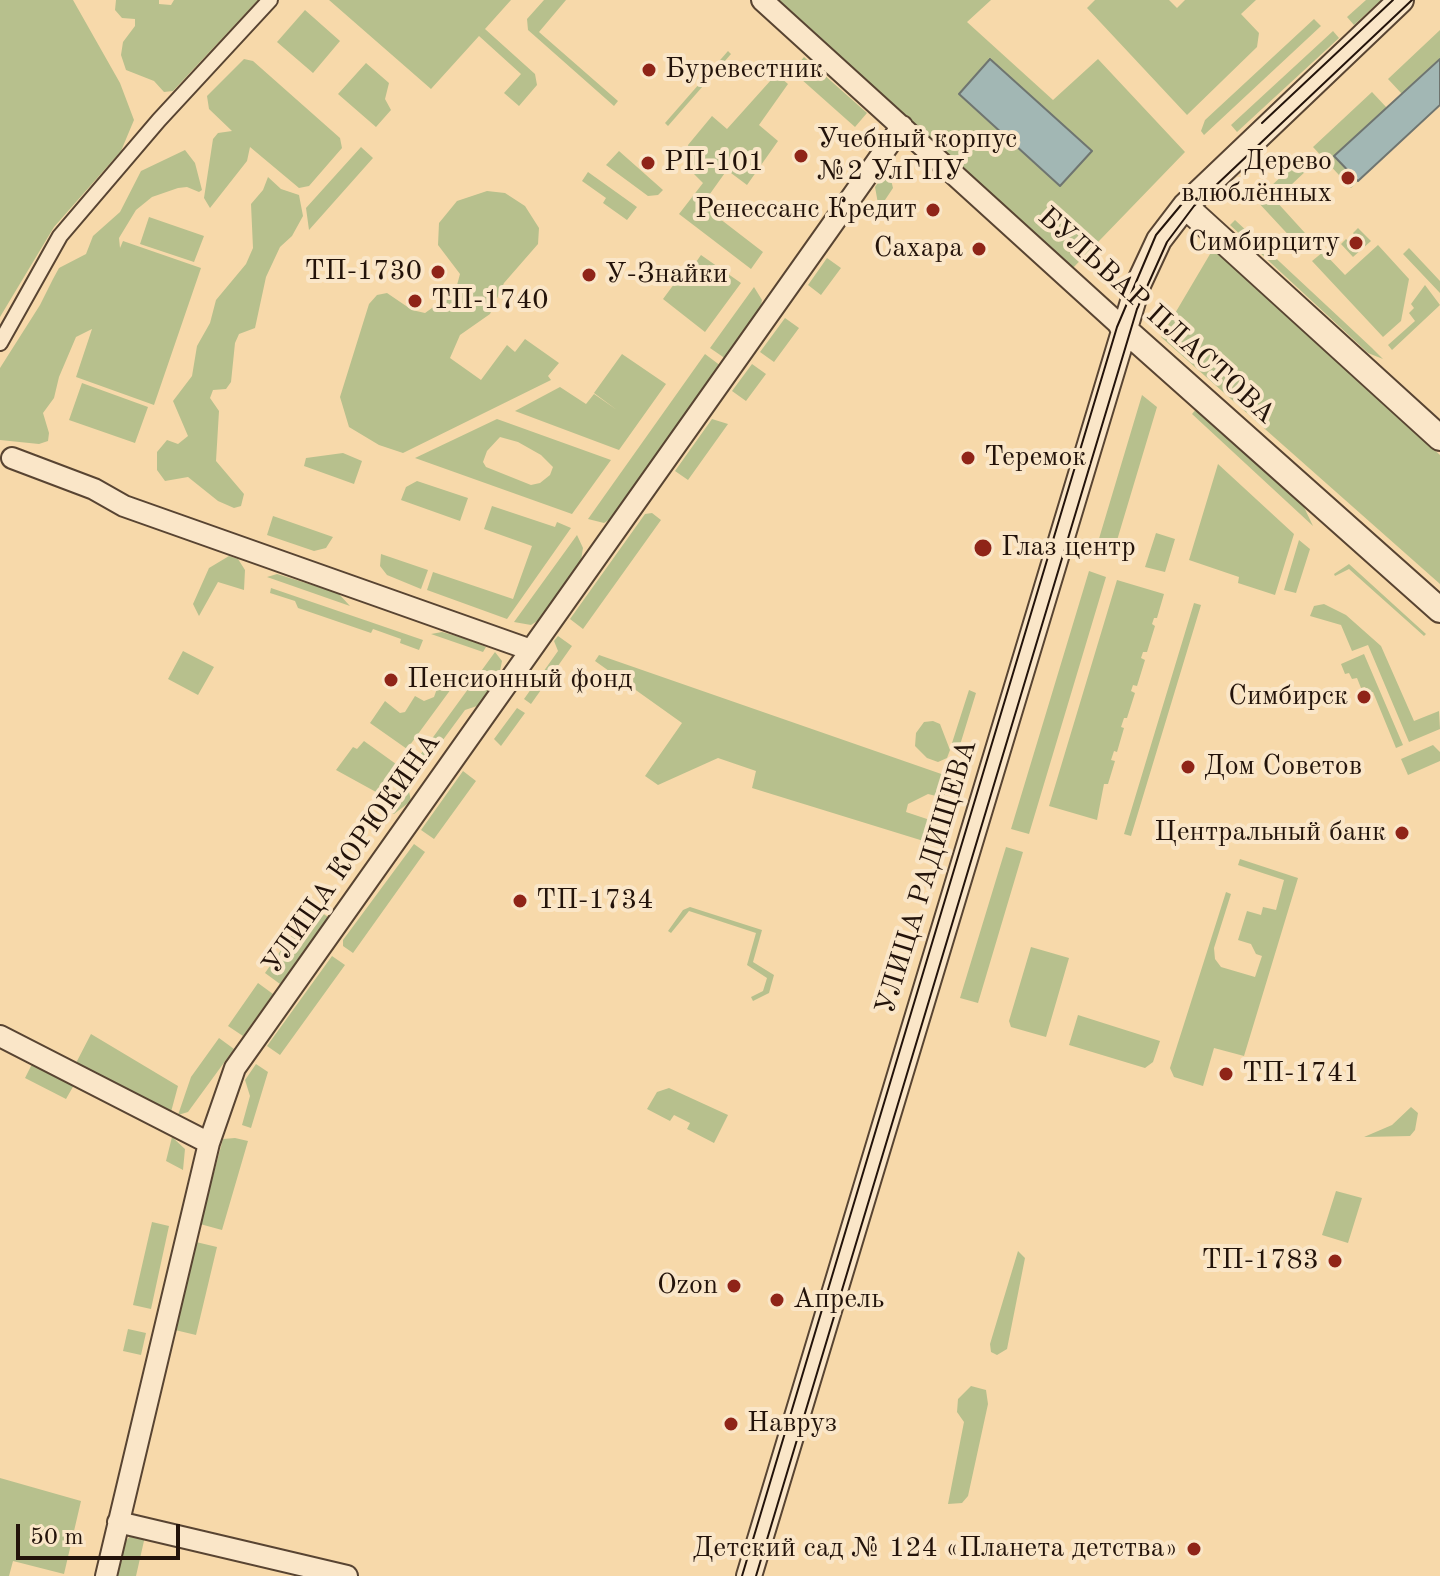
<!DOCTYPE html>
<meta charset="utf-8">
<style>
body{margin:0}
#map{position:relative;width:1440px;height:1576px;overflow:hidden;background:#f7d9aa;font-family:"Old Standard TT",serif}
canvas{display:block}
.scale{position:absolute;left:16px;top:1524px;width:164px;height:36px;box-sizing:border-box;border:4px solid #23130a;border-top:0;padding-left:10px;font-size:24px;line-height:28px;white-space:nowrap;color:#23130a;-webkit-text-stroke:6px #fae6c8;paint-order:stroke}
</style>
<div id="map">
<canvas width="1440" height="1576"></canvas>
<div class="scale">50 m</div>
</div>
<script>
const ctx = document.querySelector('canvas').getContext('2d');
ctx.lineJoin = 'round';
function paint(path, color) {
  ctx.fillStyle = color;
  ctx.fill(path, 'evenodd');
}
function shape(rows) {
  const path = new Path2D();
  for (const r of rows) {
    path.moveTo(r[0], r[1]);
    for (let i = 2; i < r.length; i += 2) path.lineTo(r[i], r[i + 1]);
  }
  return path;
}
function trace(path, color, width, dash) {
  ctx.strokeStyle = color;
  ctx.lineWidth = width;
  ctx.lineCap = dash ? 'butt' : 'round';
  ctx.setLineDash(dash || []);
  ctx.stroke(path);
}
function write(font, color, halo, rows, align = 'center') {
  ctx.font = font + ' "Old Standard TT",serif';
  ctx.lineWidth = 8;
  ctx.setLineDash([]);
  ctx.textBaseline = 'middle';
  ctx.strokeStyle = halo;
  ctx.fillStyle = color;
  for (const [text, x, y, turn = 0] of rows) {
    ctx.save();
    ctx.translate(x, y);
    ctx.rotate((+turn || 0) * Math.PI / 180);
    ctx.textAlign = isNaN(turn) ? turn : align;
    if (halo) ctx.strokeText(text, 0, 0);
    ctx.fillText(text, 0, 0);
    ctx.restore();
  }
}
paint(shape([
 [0,0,73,0,120,83,134,120,121,151,54,227,0,317],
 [116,0,159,0,159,4,171,5,174,0,258,0,173,91,164,92,154,81,126,70,121,55,123,42,135,26,135,19,122,18,115,10],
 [329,0,511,0,485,29,535,74,537,85,519,106,504,93,521,74,479,36,431,89],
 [544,0,566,0,539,32,618,101,614,106,528,30,527,19],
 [773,0,991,0,967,22,1053,100,1098,59,1185,152,1071,270],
 [1095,0,1169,0,1177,8,1185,0,1256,0,1241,14,1259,33,1257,47,1187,115,1087,8],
 [1366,0,1381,0,1354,25,1347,17],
 [305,10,340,41,313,73,277,42],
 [1314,19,1321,26,1204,135,1201,131,1205,120],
 [1440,30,1440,59,1402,94,1388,79],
 [1333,31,1339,38,1237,132,1231,125],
 [728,51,731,54,668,126,665,123],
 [804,57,867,113,855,127,792,71],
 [244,59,253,61,340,138,342,148,309,186,299,188,250,147,247,161,210,208,204,198,213,139,218,133,232,131,209,109,207,96],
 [760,60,788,84,759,125,778,141,747,185,727,170,702,205,763,252,751,269,679,214,703,183,693,173,688,145,712,116,727,129,771,80,756,65],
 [366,63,389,83,385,99,391,110,376,127,338,94],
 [1372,92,1387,108,1335,156,1358,181,1351,188,1313,147],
 [361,147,373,158,309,230,306,208],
 [185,150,195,163,202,190,199,192,187,187,178,188,152,197,136,210,119,238,120,248,123,241,201,268,154,405,76,377,92,329,76,337,59,377,54,398,43,413,49,433,48,441,39,444,0,440,0,368,40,305,53,279,59,268,86,254,93,236,120,212,141,171],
 [619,151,663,190,658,195,648,196,606,165],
 [1299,160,1307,170,1275,200,1305,233,1295,242,1256,200],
 [888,168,893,188,879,209,875,187],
 [588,172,637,207,627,220,603,203,606,198,582,181],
 [268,177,281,189,299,195,303,216,292,236,280,247,266,277,255,328,239,334,235,343,231,382,226,389,213,390,210,398,219,411,216,461,244,494,241,506,234,508,218,501,188,477,165,481,157,470,157,452,167,440,178,444,188,436,173,401,192,376,197,346,210,323,216,300,246,264,253,248,251,204,263,190],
 [487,191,505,193,525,206,539,228,538,244,504,283,490,314,460,335,450,358,481,380,507,345,515,352,525,339,559,363,548,376,551,380,403,453,379,445,349,427,340,397,369,304,377,295,387,293,412,310,425,313,446,298,457,285,460,274,438,245,439,223,457,201],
 [149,217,204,236,194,262,140,244],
 [1235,220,1372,348,1383,359,1368,353,1230,225],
 [1358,228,1371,241,1353,257,1341,244,1346,239,1355,248,1361,243,1353,233],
 [1378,245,1409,279,1401,321,1383,337,1312,261,1323,252,1345,275],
 [1409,248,1440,281,1440,293,1403,254],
 [1213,249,1440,455,1440,584,1161,337],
 [701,255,741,283,705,332,663,299,677,280,682,282],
 [827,258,841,268,821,295,808,285],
 [1425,285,1440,305,1392,350,1388,345,1415,321,1409,313,1414,308,1411,304],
 [754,287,762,300,760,311,726,359,710,348],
 [785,318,799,328,774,362,760,352],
 [622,354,666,384,619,450,515,411,560,387,586,404,594,394,617,410,594,393],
 [705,354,721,366,615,516,604,523,588,519],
 [752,364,766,374,746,401,732,391],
 [82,383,148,407,135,443,69,420],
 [1142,395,1157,407,1112,557,1095,552],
 [1198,407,1302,503,1313,526,1192,414],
 [497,419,611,460,572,514,415,458],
 [500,437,518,442,541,455,553,467,550,475,540,483,531,485,486,467,483,462,487,451],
 [712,419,728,424,688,480,675,471],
 [343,453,362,461,354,484,304,466,306,458],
 [1218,464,1294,534,1275,595,1238,583,1239,577,1189,560],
 [417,481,468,498,460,521,401,500,406,487],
 [492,506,555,527,557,522,571,528,507,619,427,590,433,572,513,599,532,546,484,529],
 [652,513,661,520,583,629,570,619,645,514],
 [273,516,333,537,326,548,314,551,267,535],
 [1156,533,1175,539,1165,572,1145,567],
 [577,535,583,548,580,566,542,618,531,625,514,622],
 [1299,540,1310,549,1296,593,1284,590],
 [381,554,428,570,421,589,387,575,380,566],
 [229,556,238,559,245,570,244,590,218,582,199,616,193,604,209,568],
 [1349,564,1426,634,1424,636,1349,569,1335,576,1334,574],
 [1089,571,1106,577,1029,834,1011,829],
 [277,574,338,593,350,606,267,577],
 [1117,580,1164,594,1157,618,1154,618,1152,624,1155,626,1147,652,1143,652,1141,658,1145,660,1137,686,1133,685,1131,691,1135,693,1127,718,1124,718,1121,727,1124,728,1117,752,1114,751,1111,760,1115,761,1108,784,1104,784,1097,820,1049,806],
 [271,588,423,640,419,650,400,643,401,639,373,629,371,633,298,608,295,601,270,593],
 [1194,603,1201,605,1131,836,1124,834],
 [1324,604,1346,615,1381,646,1414,721,1439,711,1440,729,1409,742,1368,645,1352,651,1341,625,1310,616,1314,606],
 [442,632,467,639,486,647,483,652,431,634],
 [558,636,572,646,531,704,524,699,558,651,554,641],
 [183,651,214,667,198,695,168,679],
 [495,652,502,661,499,676,477,706,465,710,423,767,415,762],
 [1364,654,1403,745,1396,748,1373,692,1368,693,1365,687,1361,688,1357,678,1352,679,1349,673,1345,674,1341,664],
 [599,655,950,777,944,798,928,794,908,804,906,812,936,822,930,843,752,788,756,771,718,758,658,785,645,776,682,723,595,661],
 [439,683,451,689,407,749,370,723,385,701,400,713,405,712,415,696,424,701,434,697],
 [969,690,976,693,960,745,952,743],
 [517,708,525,713,501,746,494,739],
 [933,721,940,724,950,750,947,758,938,762,927,758,915,746,916,733,924,722],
 [364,741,396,764,376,792,336,770,353,747,357,749],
 [1433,745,1440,752,1440,761,1408,775,1401,759],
 [411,768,418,774,408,787,411,801,394,814,382,809],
 [463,771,476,781,434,839,421,830],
 [414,844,425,852,353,953,343,946,343,940],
 [1006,847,1023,852,978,1003,960,998],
 [1240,859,1298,878,1244,1056,1214,1048,1203,1086,1174,1077,1170,1068,1226,892,1231,894,1214,948,1215,959,1221,967,1255,977,1262,956,1256,954,1251,944,1238,940,1247,911,1261,915,1263,907,1276,910,1284,880,1238,865],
 [312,906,328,917,280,984,265,973],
 [690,907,762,930,753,962,774,975,769,993,753,1001,751,997,763,991,767,978,747,965,756,933,689,911,671,933,668,931,683,910],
 [1031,947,1069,958,1046,1037,1011,1027,1009,1021],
 [332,956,345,965,280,1055,267,1046],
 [258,983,273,994,243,1036,228,1026],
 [1078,1015,1160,1041,1153,1062,1145,1068,1069,1045],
 [91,1034,178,1086,171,1112,76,1063],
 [219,1038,234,1049,188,1112,178,1115,191,1077],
 [32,1064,74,1085,66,1099,25,1078],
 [256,1064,268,1072,251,1128,242,1125,250,1096,245,1080],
 [669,1088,728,1115,714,1143,687,1129,690,1123,674,1115,670,1121,647,1109,657,1092],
 [1411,1107,1418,1113,1415,1130,1410,1136,1364,1137,1392,1125],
 [172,1137,185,1149,183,1170,166,1161],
 [235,1138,248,1141,222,1230,200,1224,223,1139],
 [1336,1191,1362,1198,1348,1243,1322,1235],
 [152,1222,169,1226,151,1309,133,1305],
 [196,1242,217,1247,196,1335,175,1330],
 [1018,1251,1025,1258,1007,1349,997,1355,991,1352,990,1344],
 [128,1329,146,1333,141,1355,123,1351],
 [971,1386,986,1390,988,1404,968,1496,962,1503,948,1504,964,1422,957,1412,958,1399],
 [0,1478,81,1501,64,1574,13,1561,9,1576,0,1576],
 [146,1532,136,1576,116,1576,125,1542,133,1533]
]), '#b7c08d');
const water = shape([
 [990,59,1092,151,1060,186,959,94,990,59],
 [1440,59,1440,105,1358,181,1334,156,1440,59]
]);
paint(water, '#a2b7b4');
trace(water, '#6f7570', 2);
const pedestrian = shape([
 [0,343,60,236,159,120,270,0]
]);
const minor = shape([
 [762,0,1122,327],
 [12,458,94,489,124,506,531,650],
 [0,1036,209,1143],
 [118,1522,347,1576],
 [106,1576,209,1143,235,1068,902,126]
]);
const tertiary = shape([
 [1185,206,1440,438],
 [1122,327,1440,610],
 [749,1576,1138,285,1159,240,1185,206,1401,0]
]);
trace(pedestrian, '#584432', 18);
trace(minor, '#584432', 24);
trace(tertiary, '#584432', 28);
trace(pedestrian, '#fae6c8', 14);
trace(minor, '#fae6c8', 20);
trace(tertiary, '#fae6c8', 24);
trace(shape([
 [1262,123,1393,0],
 [742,1576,1117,327,1156,235,1191,193],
 [756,1576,1137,309,1167,242,1194,206,1412,0]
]), '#23130a', 2);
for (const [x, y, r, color] of [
 [649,70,8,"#8f2418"],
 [801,156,8,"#8f2418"],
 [648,163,8,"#8f2418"],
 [1348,178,8,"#8f2418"],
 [933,210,8,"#8f2418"],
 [1356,243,8,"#8f2418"],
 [979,249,8,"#8f2418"],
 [438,272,8,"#8f2418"],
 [589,275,8,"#8f2418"],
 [415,301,8,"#8f2418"],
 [968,458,8,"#8f2418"],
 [983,548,10,"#8f2418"],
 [391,680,8,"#8f2418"],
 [1364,697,8,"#8f2418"],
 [1188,767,8,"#8f2418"],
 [1402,833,8,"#8f2418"],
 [520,901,8,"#8f2418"],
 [1226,1074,8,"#8f2418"],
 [1335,1261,8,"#8f2418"],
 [734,1286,8,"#8f2418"],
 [777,1300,8,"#8f2418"],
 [731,1424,8,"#8f2418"],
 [1194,1549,8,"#8f2418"]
]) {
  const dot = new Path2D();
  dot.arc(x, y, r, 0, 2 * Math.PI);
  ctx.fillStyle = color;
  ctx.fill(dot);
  trace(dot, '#fae6c8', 3);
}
write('28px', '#23130a', '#fae6c8', [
 ["Буревестник",665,70],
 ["Учебный корпус",817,140],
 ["№2 УлГПУ",817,172],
 ["Дерево",1332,162,"right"],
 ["влюблённых",1332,194,"right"],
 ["РП-101",664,163],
 ["Ренессанс Кредит",917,210,"right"],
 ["Симбирциту",1340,243,"right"],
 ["Сахара",963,249,"right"],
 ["ТП-1730",422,272,"right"],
 ["У-Знайки",605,275],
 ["ТП-1740",431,301],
 ["Теремок",984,458],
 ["Глаз центр",1001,548],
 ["Пенсионный фонд",407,680],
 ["Симбирск",1348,697,"right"],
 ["Дом Советов",1204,767],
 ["Центральный банк",1386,833,"right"],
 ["ТП-1734",536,901],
 ["ТП-1741",1242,1074],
 ["ТП-1783",1319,1261,"right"],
 ["Ozon",718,1286,"right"],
 ["Апрель",793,1300],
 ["Навруз",747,1424],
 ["Детский сад № 124 «Планета детства»",1178,1549,"right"]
], 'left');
write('28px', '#23130a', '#fae6c8', [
 ["БУЛЬВАР ПЛАСТОВА",1156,316,42],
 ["УЛИЦА КОРЮКИНА",352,854,-55],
 ["УЛИЦА РАДИЩЕВА",927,877,-73]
]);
</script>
